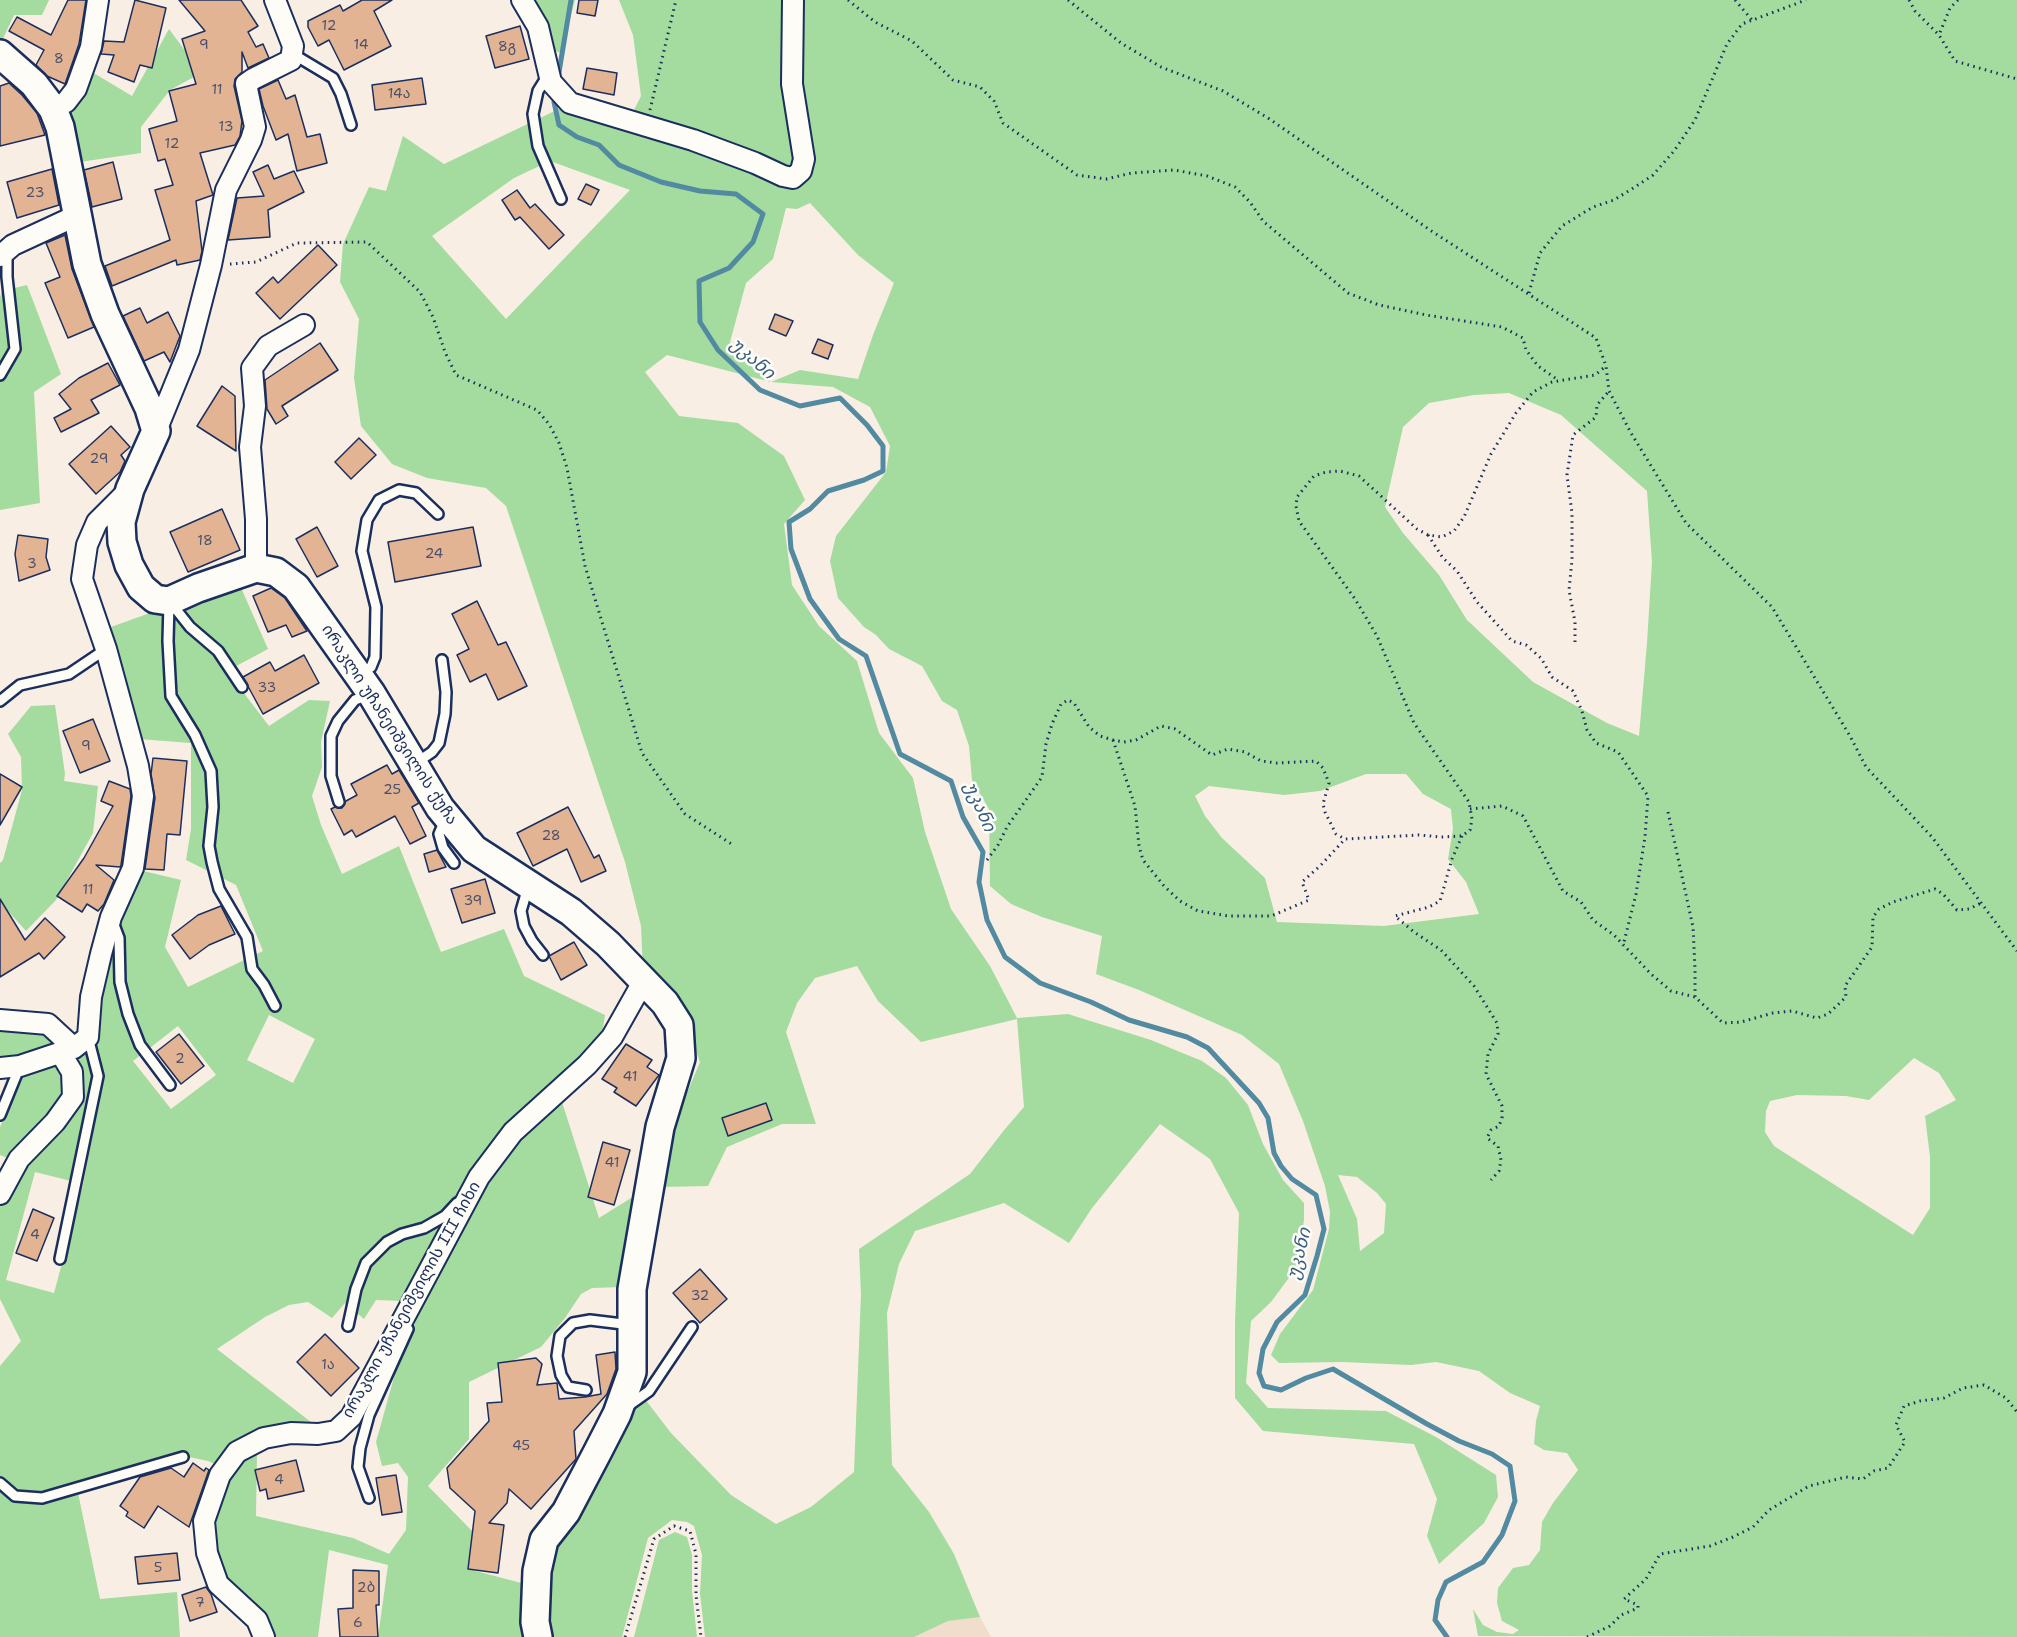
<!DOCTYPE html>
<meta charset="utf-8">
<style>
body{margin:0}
canvas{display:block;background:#f8eee3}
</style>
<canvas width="2017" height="1637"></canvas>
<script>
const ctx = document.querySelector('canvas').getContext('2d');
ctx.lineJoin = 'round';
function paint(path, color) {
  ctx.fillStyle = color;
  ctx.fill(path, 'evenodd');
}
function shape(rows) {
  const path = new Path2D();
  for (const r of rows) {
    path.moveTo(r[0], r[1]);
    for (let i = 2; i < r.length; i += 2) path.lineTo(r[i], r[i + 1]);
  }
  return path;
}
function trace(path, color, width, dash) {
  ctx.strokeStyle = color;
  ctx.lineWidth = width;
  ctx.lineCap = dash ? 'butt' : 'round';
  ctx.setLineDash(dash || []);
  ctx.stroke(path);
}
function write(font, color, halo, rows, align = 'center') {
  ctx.font = font + ' "Shantell Sans","Noto Sans Georgian",sans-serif';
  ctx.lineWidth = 5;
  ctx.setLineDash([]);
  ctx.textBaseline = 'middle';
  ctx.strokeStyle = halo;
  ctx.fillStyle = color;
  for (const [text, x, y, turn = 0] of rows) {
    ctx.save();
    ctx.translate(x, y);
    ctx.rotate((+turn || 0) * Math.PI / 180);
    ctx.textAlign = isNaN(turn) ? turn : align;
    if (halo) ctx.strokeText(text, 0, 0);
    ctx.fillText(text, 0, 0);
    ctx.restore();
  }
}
paint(shape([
 [980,1617,991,1637,914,1637,948,1621]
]), '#f1ddcb');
paint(shape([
 [0,0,49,0,42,15,14,15,0,45],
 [520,0,575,0,561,53,545,47],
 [619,0,2017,0,2017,1637,1478,1636,1473,1609,1483,1625,1497,1632,1513,1634,1519,1630,1502,1621,1497,1603,1498,1588,1513,1568,1529,1565,1540,1550,1542,1522,1553,1503,1578,1470,1567,1453,1544,1450,1534,1444,1536,1421,1540,1406,1510,1393,1479,1371,1436,1362,1411,1365,1342,1362,1279,1363,1271,1355,1280,1334,1313,1290,1329,1229,1330,1212,1325,1186,1303,1121,1279,1064,1242,1035,1139,990,1096,974,1102,936,1042,917,1011,904,990,886,989,809,972,780,969,746,957,710,942,701,922,666,889,649,876,635,864,627,838,598,830,561,836,536,886,472,890,446,870,407,833,387,771,382,667,355,645,372,679,416,738,423,784,456,805,500,784,524,792,585,819,626,857,661,879,733,913,778,925,832,951,909,990,966,1017,1018,1068,1014,1151,1040,1202,1061,1226,1078,1248,1105,1263,1144,1283,1180,1304,1203,1304,1220,1297,1267,1271,1302,1251,1321,1246,1383,1268,1408,1386,1411,1436,1437,1496,1475,1498,1497,1484,1523,1439,1564,1427,1536,1437,1499,1414,1444,1263,1431,1235,1398,1235,1323,1239,1213,1210,1159,1160,1124,1092,1208,1069,1243,1004,1203,915,1231,899,1264,887,1313,892,1465,929,1512,954,1554,980,1617,948,1621,914,1637,705,1637,700,1594,702,1555,694,1526,687,1522,672,1520,648,1538,622,1637,544,1637,545,1557,616,1444,641,1394,671,1433,731,1495,776,1524,811,1507,854,1472,861,1294,859,1249,970,1174,1005,1129,1024,1107,1017,1019,921,1042,878,1001,857,966,815,978,797,1003,786,1032,816,1124,782,1124,727,1147,708,1186,661,1187,679,1112,700,1062,679,1004,643,970,641,926,625,862,506,506,486,488,427,478,392,464,361,426,354,378,359,319,340,282,343,244,369,187,386,191,403,136,444,164,563,107,631,116,641,96,633,35],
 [550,161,630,190,506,319,432,236,514,178],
 [810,203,858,255,894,283,873,335,858,379,800,370,771,382,753,368,730,342,746,283,773,259,786,208,797,209],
 [1509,393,1561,415,1647,491,1652,562,1647,643,1639,736,1607,723,1533,682,1467,620,1439,575,1403,533,1385,507,1403,427,1429,403,1474,395],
 [1366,774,1406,774,1423,794,1451,809,1453,829,1448,859,1466,882,1479,914,1384,926,1277,922,1265,878,1222,838,1205,816,1195,796,1209,786,1284,795,1320,791],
 [1914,1058,1939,1073,1956,1100,1925,1116,1930,1157,1930,1208,1913,1235,1774,1146,1765,1132,1766,1111,1770,1101,1797,1095,1846,1096,1869,1100],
 [1338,1175,1357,1177,1377,1193,1386,1204,1384,1233,1360,1251,1357,1219],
 [169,29,189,56,194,77,170,90,141,127,141,153,73,163,65,119,69,106,92,72,132,96],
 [27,285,61,374,34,392,40,503,0,510,0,297,2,291],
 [233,583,242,590,268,649,227,671,269,726,309,700,330,701,321,742,322,767,312,796,321,825,342,874,399,846,441,952,504,929,524,976,605,1015,602,1035,548,1096,403,1301,376,1300,364,1319,345,1303,332,1318,308,1302,289,1305,265,1317,217,1349,316,1426,219,1466,208,1461,184,1456,77,1488,100,1599,177,1592,180,1637,0,1637,0,1366,21,1341,0,1299,0,1207,27,1156,58,1122,70,1060,80,1051,90,1056,94,1069,71,1181,35,1172,6,1280,54,1293,83,1185,103,1080,94,1037,94,1006,131,868,181,880,165,947,188,987,263,951,236,885,186,860,191,829,191,743,139,739,132,701,111,627],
 [269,1015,315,1039,293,1083,247,1060],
 [178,1026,216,1075,171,1109,133,1061],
 [55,705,65,774,64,781,98,786,93,833,56,900,26,931,0,902,0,863,3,860,22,790,21,757,8,734,31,706],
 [0,1026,43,1032,54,1045,17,1059,0,1061],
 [54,1058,62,1066,66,1102,10,1159,0,1155,0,1127,26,1066],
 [562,1102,599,1218,639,1193,622,1287,592,1288,581,1294,565,1318,541,1347,469,1382,469,1439,428,1486,475,1534,472,1570,525,1584,524,1637,378,1637,388,1565,329,1550,318,1637,273,1637,224,1580,216,1557,211,1525,227,1477,245,1457,257,1452,256,1516,353,1538,389,1554,406,1530,408,1477,398,1463,382,1466,376,1442,398,1363,423,1304,488,1178,523,1135],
 [675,1532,687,1537,692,1555,692,1591,697,1637,634,1637,659,1540]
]), '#a4db9f');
trace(shape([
 [558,78,571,0],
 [555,96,554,102,559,125,577,137,599,145,619,165,661,182,700,191,736,194,763,214,753,242,729,268,699,281,700,322,718,350,760,390,800,406,840,398,867,425,883,446,883,471,864,480,828,491,810,509,789,522,791,549,810,599,839,639,866,656,900,754,951,781,963,817,983,852,979,882,987,920,1005,957,1040,983,1091,1002,1129,1020,1187,1037,1208,1048,1259,1103,1268,1118,1274,1153,1281,1166,1292,1179,1316,1195,1324,1229,1317,1256,1305,1295,1277,1322,1263,1349,1259,1373,1264,1386,1281,1390,1306,1378,1333,1369,1427,1424,1459,1441,1492,1454,1510,1466,1515,1501,1502,1535,1483,1562,1446,1582,1438,1600,1435,1620,1447,1637]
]), '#528ba1', 5);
const building = shape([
 [68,0,86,0,79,44,65,84,47,76,36,65,44,50,9,31,17,17,51,35,68,0],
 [135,0,166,8,152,68,140,65,134,82,108,72,114,55,101,54,104,41,124,42,135,0],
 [179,0,241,0,258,26,248,32,256,47,263,44,269,58,248,68,242,52,242,72,235,79,234,86,242,121,240,136,235,145,200,153,213,195,196,201,202,251,200,260,177,265,176,260,112,286,105,266,170,240,155,190,173,185,165,159,158,161,149,129,177,121,169,91,196,84,182,39,205,31,179,0],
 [362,0,392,0,374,11,391,46,344,70,329,40,318,46,308,27,308,21,340,5,343,11,362,0],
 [579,0,598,0,595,16,577,13,579,0],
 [520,26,529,59,495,68,486,36,520,26],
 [587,68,617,73,614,95,583,89,587,68],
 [422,78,426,104,375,110,372,85,422,78],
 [278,80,286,99,295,95,307,137,320,134,327,163,297,171,288,134,276,140,263,106,259,89,278,80],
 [9,83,22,95,37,113,45,135,0,146,0,86,9,83],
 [113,162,122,199,92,207,84,170,113,162],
 [268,165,274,179,294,171,304,192,268,210,270,237,228,240,237,198,264,196,253,172,268,165],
 [52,169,59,205,17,218,7,182,52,169],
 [586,184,599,190,591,205,578,199,586,184],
 [517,190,530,208,535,204,564,235,549,249,520,217,515,220,502,200,517,190],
 [65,235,72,269,94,327,68,338,45,283,60,277,46,243,65,235],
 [318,245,337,265,280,319,256,293,273,277,278,283,318,245],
 [140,308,147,323,168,312,180,336,170,362,164,352,144,361,123,316,140,308],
 [775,314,793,321,786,336,769,329,775,314],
 [818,339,833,345,828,359,812,353,818,339],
 [320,343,338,370,282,406,288,416,276,424,267,409,265,380,320,343],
 [108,363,120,385,91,400,99,413,61,432,54,418,71,409,59,394,79,378,108,363],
 [222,386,235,396,236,451,197,426,222,386],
 [111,426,130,447,121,455,125,461,120,472,96,494,69,464,111,426],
 [359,438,376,455,351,479,335,462,359,438],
 [222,509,240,550,188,572,170,532,222,509],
 [317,527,338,566,317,577,296,539,317,527],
 [473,527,481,566,395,582,388,542,473,527],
 [18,535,48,539,46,557,50,570,19,581,15,554,18,535],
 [271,588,285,598,307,631,292,637,286,625,268,632,253,596,271,588],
 [477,601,498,645,506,642,527,686,498,700,486,674,470,682,457,655,469,649,452,614,477,601],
 [304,655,319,683,263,714,243,677,270,662,275,671,304,655],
 [93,719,110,761,80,773,63,731,93,719],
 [153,758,187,761,180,835,167,834,164,870,145,869,155,798,151,774,153,758],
 [387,765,392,774,399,770,419,803,412,807,426,836,410,844,395,816,356,837,352,830,344,835,331,809,335,807,342,808,346,801,357,795,351,784,387,765],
 [0,774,22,787,0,825,0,774],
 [109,781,130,789,131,796,121,865,120,867,96,865,114,880,104,904,98,911,87,904,82,912,57,896,84,858,113,806,101,801,109,781],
 [568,807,594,858,599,855,606,871,581,882,567,849,533,866,517,833,568,807],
 [437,850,446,867,429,872,424,854,437,850],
 [485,879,495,913,462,923,451,889,485,879],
 [0,899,25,940,45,918,65,937,44,959,39,953,0,977,0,899],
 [221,906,235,934,209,945,190,959,172,935,198,915,221,906],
 [574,942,587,965,561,980,549,956,574,942],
 [179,1034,204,1066,181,1084,156,1052,179,1034],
 [626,1044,652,1060,647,1067,659,1075,636,1106,614,1092,617,1088,602,1079,626,1044],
 [766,1103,772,1120,728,1136,722,1118,766,1103],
 [603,1142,630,1150,614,1205,588,1197,603,1142],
 [33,1209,54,1218,37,1261,16,1253,33,1209],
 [700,1269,727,1299,700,1323,673,1293,700,1269],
 [325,1334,359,1368,331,1396,297,1362,325,1334],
 [615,1352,616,1369,607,1394,574,1431,576,1459,531,1509,509,1489,507,1503,489,1523,504,1525,498,1573,468,1569,475,1511,450,1488,447,1468,489,1421,487,1403,502,1402,498,1363,536,1358,542,1364,537,1385,557,1383,559,1399,585,1397,601,1394,596,1355,615,1352],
 [296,1460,304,1491,268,1499,266,1489,260,1491,255,1470,296,1460],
 [193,1463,204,1471,206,1468,209,1470,189,1527,158,1506,144,1528,126,1516,128,1512,120,1506,140,1477,171,1468,184,1477,193,1463],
 [396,1475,402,1512,382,1515,376,1478,396,1475],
 [177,1553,180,1580,138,1584,135,1557,177,1553],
 [353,1570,379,1571,379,1605,376,1605,378,1637,340,1637,338,1609,353,1608,353,1570],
 [206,1587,211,1594,217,1612,190,1621,182,1595,206,1587]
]);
paint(building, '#e2b493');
trace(building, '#1b2f5e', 1.5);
const lane = shape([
 [293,54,333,78,341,94,351,125],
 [548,75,538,91,533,114,538,146,561,199],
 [0,375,15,349,7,277,7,252],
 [169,603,168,641,171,696,195,735,211,771,213,807,209,846,212,862,219,889,247,937,252,969,264,985,275,1006],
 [171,603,190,627,218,651,242,687],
 [361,674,371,667,375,657,376,607,362,551,367,520,379,500,399,490,416,493,438,514],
 [0,701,20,685,69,674,106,649],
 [416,763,432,752,439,743,445,714,446,692,442,660],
 [339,802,331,776,331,736,338,721,355,700,370,694],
 [445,820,439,834,443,848,454,863],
 [528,887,521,911,524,926,532,941,543,955],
 [113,922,119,938,120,982,128,1014,140,1045,170,1085],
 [0,1115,20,1066],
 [60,1259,98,1076,88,1037],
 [348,1326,356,1289,366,1263,387,1242,402,1234,424,1228,445,1216,457,1203],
 [586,1390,568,1387,561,1375,557,1356,560,1336,573,1323,590,1320,631,1325],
 [628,1406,649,1391,692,1327],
 [0,1483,15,1496,42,1498,183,1457],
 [369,1498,358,1467,360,1448,369,1415,408,1329]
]);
const street = shape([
 [522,0,538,27,551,82,570,103,693,140,755,163,783,176,793,178,801,171,804,159,792,84,793,0],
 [53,109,66,102,76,89,91,47,98,0],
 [0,256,13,245,67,220,77,219],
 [156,431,189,350,211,265,226,190,251,140,255,127,246,84,253,79,291,60,293,46,275,0],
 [256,568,256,519,250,447,255,406,252,368,268,346,304,325],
 [0,1020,48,1024,74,1048],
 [0,1068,20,1066,74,1048,88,1037,91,997,101,954,111,917,133,868,143,796,138,766,106,649,82,579,87,545,97,522,130,489],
 [0,1194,19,1159,55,1122,73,1097,72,1072,60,1052],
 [264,1637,257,1620,218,1584,207,1553,204,1521,220,1475,237,1452,264,1438,291,1433,318,1434,336,1431,351,1417,479,1177,513,1132,587,1065,612,1037,643,982]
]);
const secondary = shape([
 [0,54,34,84,53,109,60,127,87,264,105,314,149,408,156,431,130,489,121,522,122,542,129,565,141,587,155,599,169,601,198,588,256,568,276,572,296,587,371,693,440,808,474,849,571,912,608,944,665,1003,679,1025,681,1058,660,1127,632,1289,632,1372,617,1414,597,1453,566,1512,544,1540,537,1571,535,1622,538,1637]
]);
trace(lane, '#1b2f5e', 14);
trace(street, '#1b2f5e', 24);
trace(secondary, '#1b2f5e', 32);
trace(shape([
 [848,0,875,22,912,41,953,80,980,87,994,101,1003,123,1077,175,1106,179,1132,173,1174,170,1207,176,1235,187,1250,202,1263,221,1348,293,1379,305,1426,315,1502,327,1523,338,1526,350,1538,366,1558,380],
 [1068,0,1121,43,1161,67,1223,91,1268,118,1430,230,1596,338,1606,366,1609,391,1631,433,1686,523,1772,607,1850,736,1866,767,1932,837,2017,951],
 [1735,0,1752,20],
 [1909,0,1915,11,1939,35],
 [1958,0,1950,8,1939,35,1955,61,2017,79],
 [650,110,676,0],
 [230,264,256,262,297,243,367,242,420,292,433,317,445,352,456,375,537,410,549,424,559,443,567,468,585,566,642,753,685,814,733,845],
 [1529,293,1540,253,1562,226,1593,207,1614,200,1638,185,1653,175,1674,151,1695,120,1727,44,1742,24,1806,0],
 [1428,535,1443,558,1457,571,1477,602,1512,641,1526,645,1541,658,1552,677,1573,691,1582,711,1587,730,1596,743,1618,752,1648,796,1645,837,1636,894,1623,946],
 [1575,642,1575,622,1569,590,1572,560,1572,513,1567,475,1573,435,1596,417,1597,405,1609,391],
 [1113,740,1135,806,1139,846,1143,860,1164,886,1180,901,1198,911,1229,916,1271,916,1309,900,1302,882,1321,865,1345,839],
 [1470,809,1502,806,1523,816,1563,891,1581,902,1593,920,1614,935,1651,974,1671,991,1695,997,1723,1023,1741,1022,1773,1013,1792,1011,1817,1018,1828,1014,1846,997,1845,986,1872,947,1873,917,1879,909,1893,902,1935,889,1943,894,1957,910,1969,909,1981,903],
 [1668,812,1693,927,1695,969,1695,997],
 [1462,836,1452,859,1440,901,1429,907,1395,916,1414,932,1441,950,1474,986,1497,1023,1498,1034,1488,1054,1486,1074,1502,1106,1502,1118,1499,1126,1491,1130,1487,1138,1498,1146,1501,1160,1499,1171,1491,1180],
 [987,860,998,845,1007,827,1042,777,1046,744,1052,724,1061,704,1068,700,1074,703,1089,727,1100,736,1113,740,1124,742,1136,740,1161,726,1175,729,1212,755,1228,749,1245,752,1261,761,1277,763,1316,761,1323,768,1329,783,1323,804,1325,812,1336,834,1345,839,1419,835,1441,837,1462,836,1470,830,1472,819,1469,802,1414,723,1377,636,1355,599,1299,521,1296,506,1297,497,1314,476,1326,472,1340,471,1359,476,1417,529,1428,535,1442,537,1454,531,1464,517,1491,454,1516,413,1533,392,1552,382,1595,375,1606,366],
 [625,1637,654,1539,674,1526,690,1531,696,1554,696,1595,701,1637],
 [1587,1637,1610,1626,1621,1615,1638,1608,1638,1605,1624,1599,1646,1579,1660,1554,1710,1546,1733,1537,1753,1527,1769,1510,1809,1486,1846,1477,1863,1479,1874,1471,1888,1468,1905,1442,1896,1425,1904,1406,1920,1401,1944,1398,1963,1388,1984,1385,2006,1398,2017,1412]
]), '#1b2f5e', 3, [1.5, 4.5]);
trace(lane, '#fdfcf7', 9);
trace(street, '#fdfcf7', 20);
trace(secondary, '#fdfcf7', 27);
write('14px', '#4d506b', null, [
 ["12",329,26],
 ["9",204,45],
 ["14",361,45],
 ["8გ",507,47],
 ["8",59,59],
 ["11",217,90],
 ["14ა",399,94],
 ["13",226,127],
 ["12",172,144],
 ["23",35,193],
 ["29",99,459],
 ["18",205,541],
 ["24",434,554],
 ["3",32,564],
 ["33",267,688],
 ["9",86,746],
 ["25",392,790],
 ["28",551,836],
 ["11",88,890],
 ["39",473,901],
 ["2",180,1059],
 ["41",630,1077],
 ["41",612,1163],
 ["4",35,1235],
 ["32",700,1296],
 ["1ა",328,1365],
 ["45",521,1446],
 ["4",279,1480],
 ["5",158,1568],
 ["2ბ",366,1588],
 ["7",200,1603],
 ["6",358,1623]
]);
write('16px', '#1b2f5e', '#fdfcf7', [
 ["ირაკლი უჩანეიშვილის ქუჩა",389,725,57],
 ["ირაკლი უჩანეიშვილის III ჩიხი",412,1300,-61]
]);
write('italic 18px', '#375d80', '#fdfcf7', [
 ["უკანი",752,359,41],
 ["უკანი",979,807,66],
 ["უკანი",1300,1254,-76]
]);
</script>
